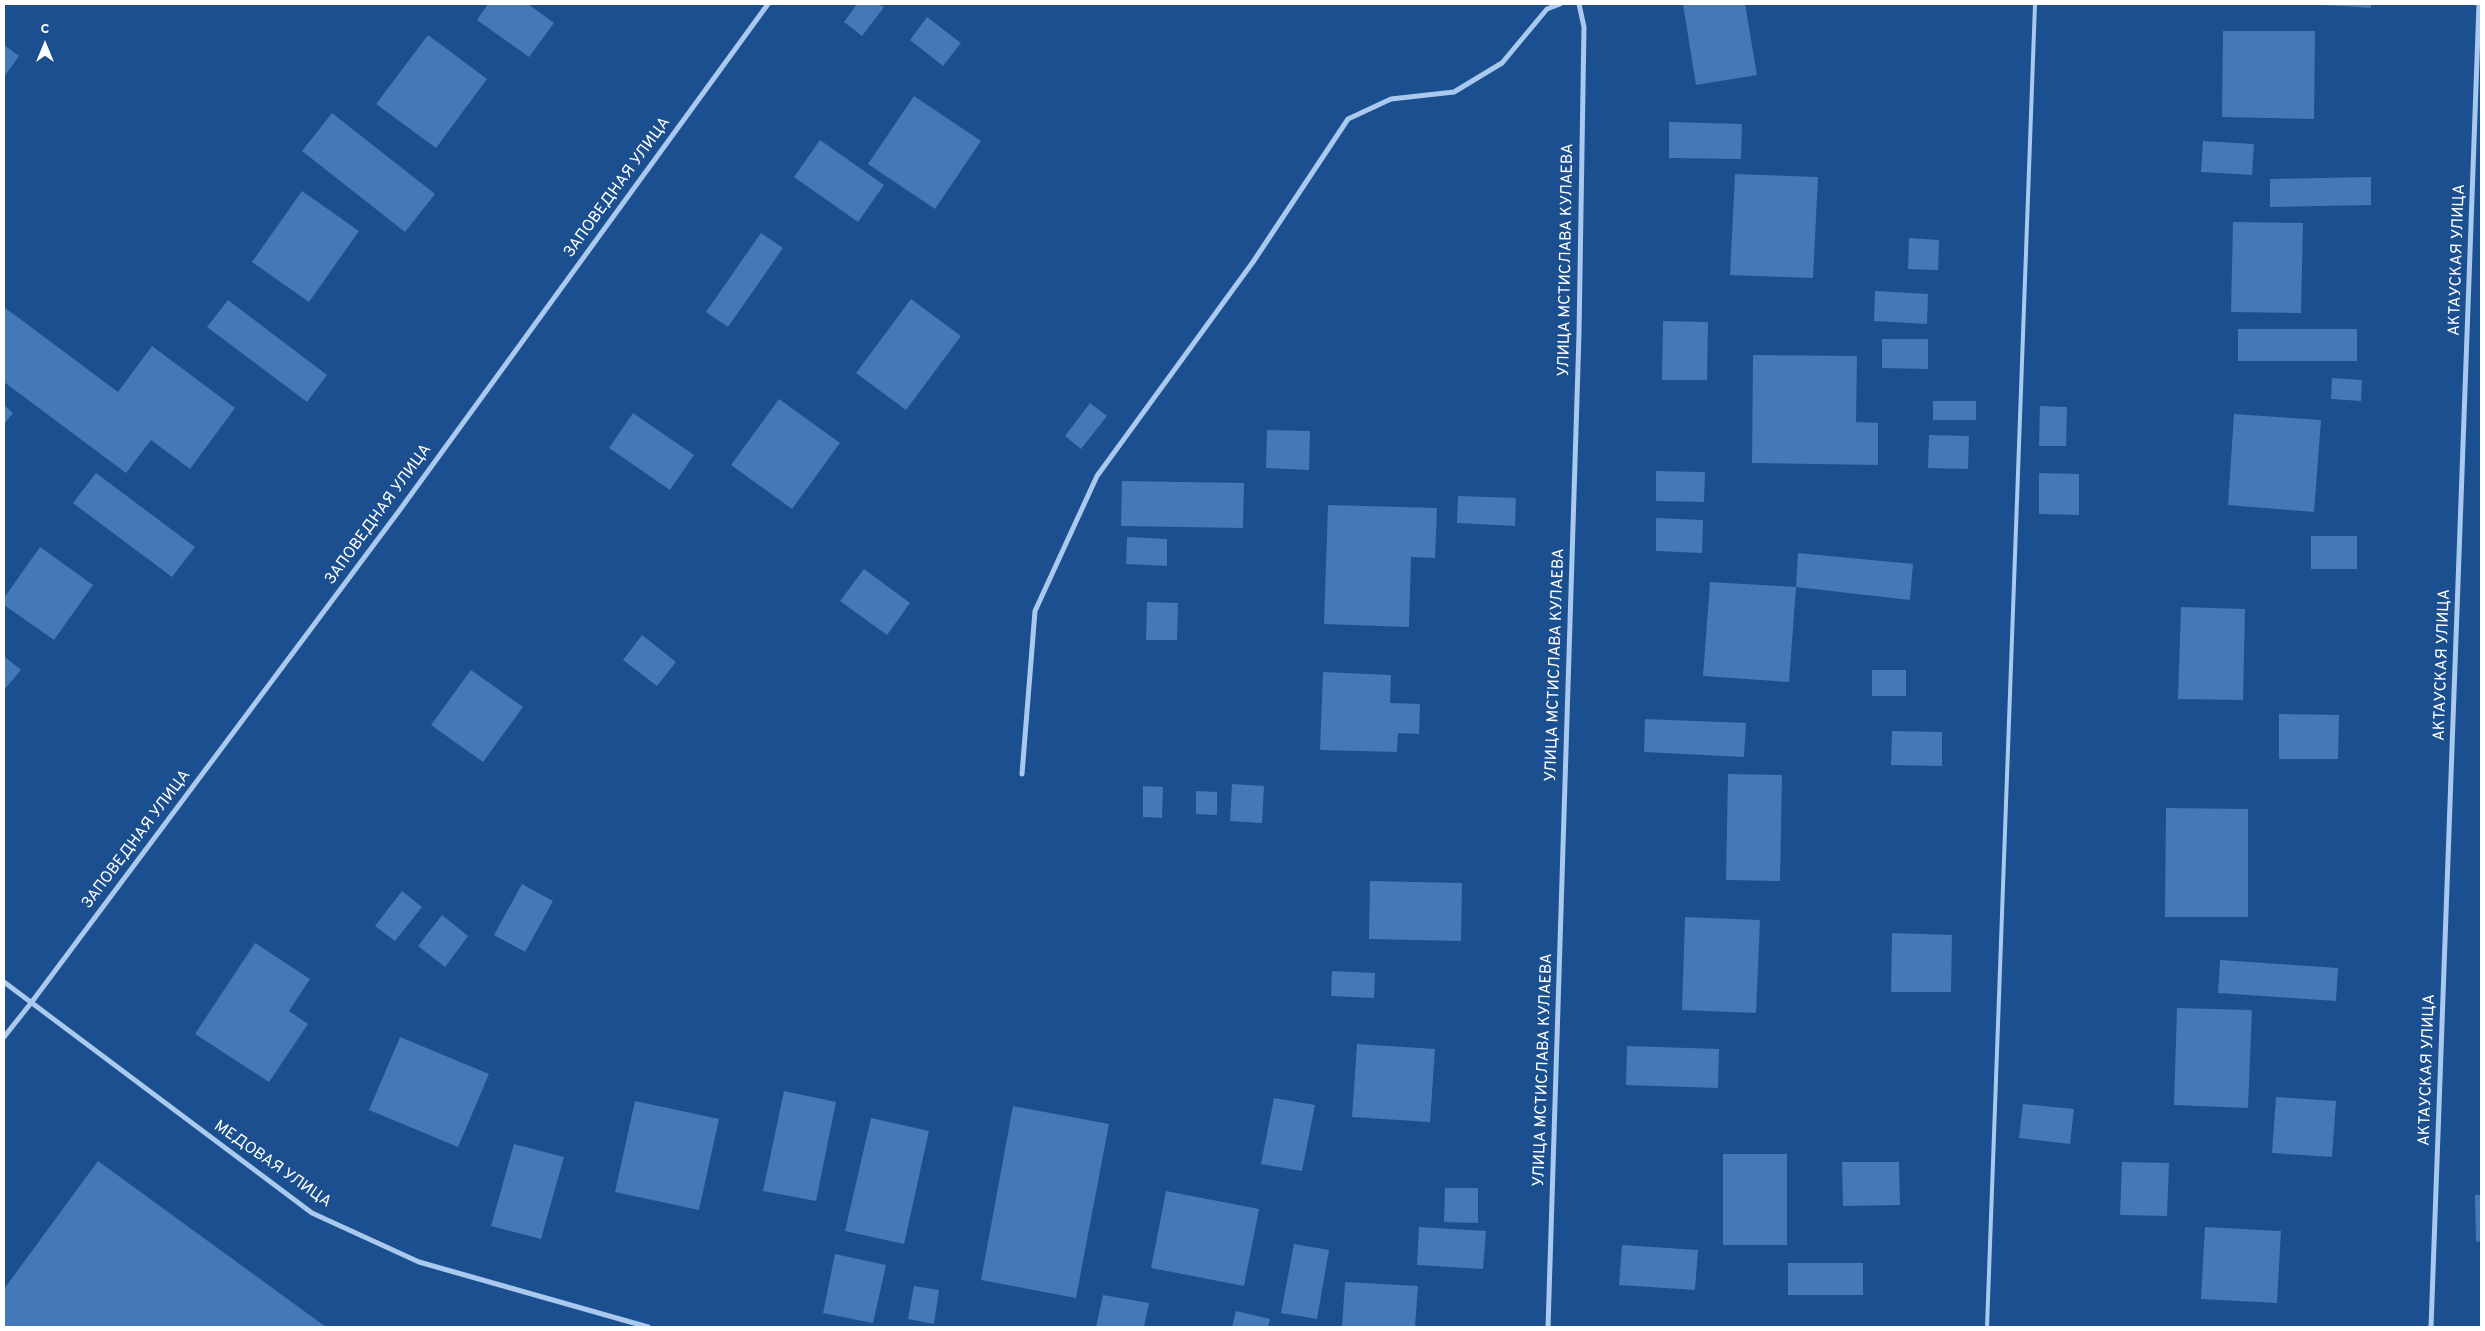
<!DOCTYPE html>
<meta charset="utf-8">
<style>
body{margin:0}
#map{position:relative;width:2485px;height:1331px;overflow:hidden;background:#1b4f8f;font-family:Overpass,sans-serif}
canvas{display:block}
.frame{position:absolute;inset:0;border:5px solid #fff;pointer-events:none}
.north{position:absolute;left:20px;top:20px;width:50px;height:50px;-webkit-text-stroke:4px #1b4f8f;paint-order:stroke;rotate:0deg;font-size:14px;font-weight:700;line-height:20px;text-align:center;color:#fff}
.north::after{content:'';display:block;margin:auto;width:18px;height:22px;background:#fff;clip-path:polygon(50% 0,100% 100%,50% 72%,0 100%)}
</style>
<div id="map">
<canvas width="2485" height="1331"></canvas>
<div class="frame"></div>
<div class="north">С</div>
</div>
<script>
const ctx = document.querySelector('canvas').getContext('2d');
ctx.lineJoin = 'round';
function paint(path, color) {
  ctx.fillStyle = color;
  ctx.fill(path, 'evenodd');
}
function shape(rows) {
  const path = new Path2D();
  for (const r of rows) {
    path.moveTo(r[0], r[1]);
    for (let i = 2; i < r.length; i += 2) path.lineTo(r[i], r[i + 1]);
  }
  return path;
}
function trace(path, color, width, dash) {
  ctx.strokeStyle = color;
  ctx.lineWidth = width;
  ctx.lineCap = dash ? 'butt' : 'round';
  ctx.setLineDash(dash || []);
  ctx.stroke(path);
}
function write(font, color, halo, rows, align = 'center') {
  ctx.font = font + ' Overpass,sans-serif';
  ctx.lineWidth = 4;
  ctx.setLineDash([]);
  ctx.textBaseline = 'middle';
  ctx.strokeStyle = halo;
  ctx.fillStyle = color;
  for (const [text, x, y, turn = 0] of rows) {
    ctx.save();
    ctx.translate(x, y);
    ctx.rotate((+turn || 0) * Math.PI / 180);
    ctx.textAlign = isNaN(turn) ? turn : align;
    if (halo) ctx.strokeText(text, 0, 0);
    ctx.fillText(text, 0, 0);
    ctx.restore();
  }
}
paint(shape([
 [488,4,528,4,554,23,529,57,477,20],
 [857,4,879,4,884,7,862,36,844,22],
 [1683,4,1745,4,1757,75,1696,85],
 [2307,4,2371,4,2371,8],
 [927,17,961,43,943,66,910,40],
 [2223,31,2315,31,2314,119,2222,117],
 [428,35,487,79,436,148,376,104],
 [4,45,19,56,4,77],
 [914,96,981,141,935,209,868,164],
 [332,113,435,194,405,232,302,151],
 [1669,122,1742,124,1741,159,1669,158],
 [820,140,884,185,858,222,794,177],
 [2203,141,2254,144,2252,175,2201,172],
 [1735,174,1818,177,1813,278,1730,275],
 [2371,177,2371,205,2270,207,2270,179],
 [302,191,359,231,309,302,252,262],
 [2233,222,2303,223,2301,313,2231,312],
 [761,233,783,248,728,327,706,312],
 [1909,238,1939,240,1938,270,1908,269],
 [1875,291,1928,294,1927,324,1874,321],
 [911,299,961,336,906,410,856,373],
 [228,300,327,375,307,402,207,327],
 [4,307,118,392,152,346,235,408,190,469,151,440,126,473,4,382],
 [1663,321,1708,322,1707,380,1662,380],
 [2238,329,2357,329,2357,361,2238,361],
 [1882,339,1928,339,1928,369,1882,368],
 [1753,355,1857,356,1856,422,1878,423,1878,465,1752,463],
 [2332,378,2362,380,2361,401,2331,399],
 [779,399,840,443,792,509,731,465],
 [1933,401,1976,401,1976,420,1933,420],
 [1090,403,1107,416,1081,449,1065,436],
 [4,405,13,413,4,424],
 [2040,406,2067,407,2066,446,2039,446],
 [633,413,694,455,670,490,609,448],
 [2234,414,2321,420,2314,512,2228,505],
 [1267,430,1310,431,1309,470,1266,468],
 [1929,435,1969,436,1968,469,1928,468],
 [1656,471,1705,472,1704,502,1656,501],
 [96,473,195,547,172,577,73,503],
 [2039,473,2079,474,2079,515,2039,514],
 [1122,481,1244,483,1243,528,1121,526],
 [1458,496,1516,498,1515,526,1457,523],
 [1328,505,1437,508,1435,558,1411,557,1409,627,1324,624],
 [1656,518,1703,520,1702,553,1656,551],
 [2311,536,2357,536,2357,569,2311,569],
 [1127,537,1167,539,1167,566,1126,564],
 [40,547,93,585,54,640,4,605,4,598],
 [1798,553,1913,564,1910,600,1796,587],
 [864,569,910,603,887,635,840,601],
 [1710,582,1796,587,1789,682,1703,676],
 [1147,602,1178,603,1177,640,1146,640],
 [2181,607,2245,609,2243,700,2178,699],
 [642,635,676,662,657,686,623,660],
 [4,656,21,670,4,690],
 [471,670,523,707,483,762,431,725],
 [1872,670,1906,670,1906,696,1872,696],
 [1323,672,1391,675,1390,703,1420,704,1419,734,1398,733,1397,752,1320,750],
 [2279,714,2339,715,2338,759,2279,759],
 [1645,719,1746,723,1744,757,1644,752],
 [1892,731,1942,732,1942,766,1891,765],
 [1728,774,1782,775,1780,881,1726,880],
 [1232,784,1264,786,1262,823,1230,821],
 [1143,786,1163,787,1162,818,1143,817],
 [1196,791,1217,792,1217,815,1196,814],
 [2166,808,2248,809,2248,917,2165,917],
 [1370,881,1462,883,1461,941,1369,939],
 [522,884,553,901,525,952,494,935],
 [402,891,422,907,395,941,375,926],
 [442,915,468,936,445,967,418,946],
 [1685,917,1760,920,1756,1013,1682,1010],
 [1892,933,1952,935,1951,992,1891,992],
 [255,943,310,979,289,1011,308,1024,269,1082,195,1034],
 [2220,960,2338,968,2336,1001,2218,993],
 [1332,971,1375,973,1374,998,1331,996],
 [2177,1008,2252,1010,2248,1108,2174,1105],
 [400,1037,489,1074,458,1147,369,1110],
 [1357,1044,1435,1049,1430,1122,1352,1117],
 [1627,1046,1719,1049,1718,1088,1626,1085],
 [784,1091,836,1102,816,1201,763,1191],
 [2276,1097,2336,1101,2332,1157,2272,1153],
 [1274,1098,1315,1105,1302,1171,1261,1164],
 [635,1101,719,1119,699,1210,615,1192],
 [2023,1104,2074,1109,2070,1144,2019,1138],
 [1013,1106,1109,1124,1076,1298,981,1280],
 [871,1118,929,1131,904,1244,845,1231],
 [514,1144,564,1157,541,1239,491,1226],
 [1723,1154,1787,1154,1787,1245,1723,1245],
 [98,1161,326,1327,4,1327,4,1289],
 [1842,1162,1899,1162,1900,1205,1843,1206],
 [2122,1162,2169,1163,2167,1216,2120,1215],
 [1445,1188,1478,1188,1478,1223,1444,1222],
 [1166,1191,1259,1209,1244,1286,1151,1268],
 [2475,1195,2481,1195,2481,1241,2476,1242],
 [1419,1227,1486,1231,1483,1269,1417,1265],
 [2205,1227,2281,1231,2277,1303,2201,1299],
 [1294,1244,1329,1250,1317,1319,1281,1313],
 [1622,1245,1698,1250,1695,1290,1619,1285],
 [835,1254,886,1265,873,1323,823,1313],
 [1788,1263,1863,1263,1863,1295,1788,1295],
 [1345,1282,1418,1286,1415,1327,1342,1327],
 [914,1286,939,1290,934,1324,908,1319],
 [1103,1295,1149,1303,1144,1327,1096,1327],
 [1236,1311,1270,1319,1268,1327,1232,1327]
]), '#4478b7');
trace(shape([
 [1987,1327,2035,4]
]), '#a9c9ee', 4);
trace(shape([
 [1022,774,1035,611,1097,476,1253,262,1348,119,1391,99,1454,92,1502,63,1547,9,1560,4],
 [4,982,312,1213,419,1262,648,1327],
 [4,1037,31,1003,399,511,768,4],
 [1548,1327,1579,334,1584,27,1579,4],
 [2431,1327,2479,4]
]), '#a9c9ee', 5);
write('16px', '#fff', '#1b4f8f', [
 ["ЗАПОВЕДНАЯ УЛИЦА",618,188,-54],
 ["УЛИЦА МСТИСЛАВА КУЛАЕВА",1567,260,-89],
 ["АКТАУСКАЯ УЛИЦА",2458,260,-88],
 ["ЗАПОВЕДНАЯ УЛИЦА",379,515,-54],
 ["УЛИЦА МСТИСЛАВА КУЛАЕВА",1556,665,-88],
 ["АКТАУСКАЯ УЛИЦА",2443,665,-88],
 ["ЗАПОВЕДНАЯ УЛИЦА",137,840,-53],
 ["УЛИЦА МСТИСЛАВА КУЛАЕВА",1544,1070,-88],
 ["АКТАУСКАЯ УЛИЦА",2428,1070,-88],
 ["МЕДОВАЯ УЛИЦА",272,1165,35]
]);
</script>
